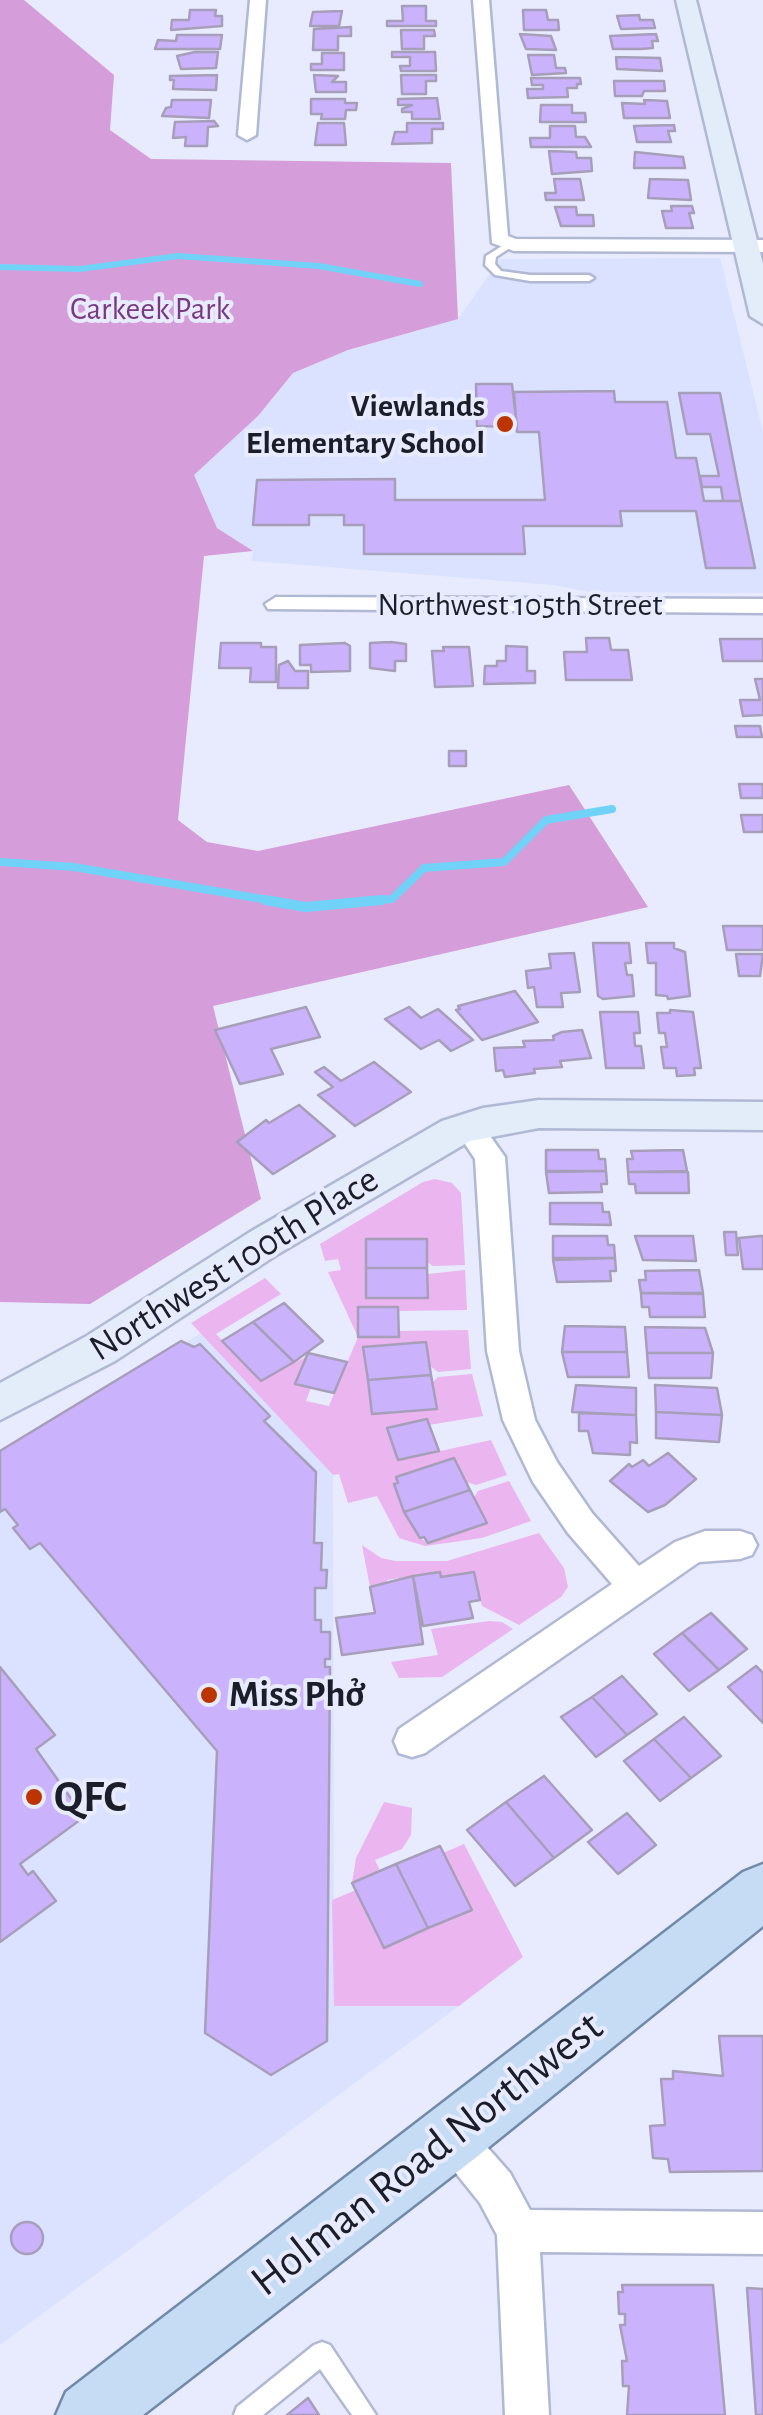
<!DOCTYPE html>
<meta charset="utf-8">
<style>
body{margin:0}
canvas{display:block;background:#e7ebfd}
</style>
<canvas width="763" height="2415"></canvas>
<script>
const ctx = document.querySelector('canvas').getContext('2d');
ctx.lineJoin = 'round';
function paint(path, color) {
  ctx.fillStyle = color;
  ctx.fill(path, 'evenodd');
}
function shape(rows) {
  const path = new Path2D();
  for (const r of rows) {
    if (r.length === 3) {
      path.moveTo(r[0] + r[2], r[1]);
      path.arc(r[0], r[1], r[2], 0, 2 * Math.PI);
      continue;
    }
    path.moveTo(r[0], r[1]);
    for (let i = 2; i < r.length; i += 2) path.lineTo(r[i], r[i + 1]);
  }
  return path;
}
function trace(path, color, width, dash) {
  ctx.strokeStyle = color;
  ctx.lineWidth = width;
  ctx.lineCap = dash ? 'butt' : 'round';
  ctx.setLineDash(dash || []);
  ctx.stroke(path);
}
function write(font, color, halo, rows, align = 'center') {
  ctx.font = font + ' "Alegreya Sans",sans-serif';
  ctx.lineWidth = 8;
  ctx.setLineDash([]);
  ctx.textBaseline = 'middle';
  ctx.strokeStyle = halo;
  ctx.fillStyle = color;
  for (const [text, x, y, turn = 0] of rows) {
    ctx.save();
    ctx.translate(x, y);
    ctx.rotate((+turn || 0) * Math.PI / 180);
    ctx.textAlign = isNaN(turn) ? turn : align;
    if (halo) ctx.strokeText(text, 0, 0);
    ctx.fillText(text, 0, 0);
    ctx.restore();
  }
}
paint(shape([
 [720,258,763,432,763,593,589,592,554,585,252,561,253,551,217,528,194,475,258,416,293,373,348,350,458,319,500,259],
 [201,1333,333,1475,334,2006,459,2006,0,2345,0,1456]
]), '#dbe2ff');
paint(shape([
 [435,1179,452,1183,461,1193,465,1265,433,1266,427,1262,426,1239,367,1239,366,1297,427,1298,428,1274,465,1270,467,1310,398,1311,398,1307,359,1307,358,1337,398,1337,399,1331,468,1330,471,1369,438,1372,430,1366,425,1342,364,1347,372,1414,436,1409,432,1383,438,1377,472,1374,483,1416,429,1425,427,1419,388,1429,399,1460,491,1440,507,1475,476,1485,466,1482,453,1458,396,1477,399,1502,420,1538,428,1543,487,1523,474,1498,478,1491,509,1481,531,1521,482,1538,425,1546,399,1538,377,1496,348,1503,339,1474,333,1475,191,1323,265,1278,281,1294,216,1334,261,1380,306,1357,295,1383,311,1387,306,1401,329,1406,358,1337,328,1272,341,1270,338,1259,325,1261,320,1244,423,1182],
 [539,1533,564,1568,568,1587,561,1597,519,1625,482,1606,473,1572,441,1577,439,1572,387,1580,386,1584,370,1587,362,1545,381,1558,396,1561,447,1561],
 [489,1621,502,1622,513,1629,442,1677,399,1678,391,1662,438,1655,431,1629],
 [384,1802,412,1808,411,1835,402,1849,375,1860,380,1871,352,1883,356,1858],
 [464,1844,523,1957,459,2006,334,2006,332,1900,356,1890,385,1948,472,1910,443,1853]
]), '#ebb5f0');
paint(shape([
 [0,0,24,0,114,75,110,130,151,159,451,163,458,319,348,350,293,373,258,416,194,475,217,528,253,551,204,556,178,820,207,842,258,851,569,785,648,907,213,1006,261,1199,90,1304,0,1302]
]), '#d69ddb');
trace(shape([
 [0,267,80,269,178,256,319,266,420,284]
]), '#71d2f8', 6);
trace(shape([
 [0,862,74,867,280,902],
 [355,902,392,899,424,868,504,862,546,820,612,809]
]), '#71d2f8', 8);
trace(shape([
 [265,900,306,907,382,900]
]), '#71d2f8', 10);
const building = shape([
 [402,6,426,6,426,21,436,21,436,26,387,26,387,21,403,21,402,6],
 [190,10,216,10,215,16,222,16,222,26,171,30,172,20,189,20,190,10],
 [523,10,546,10,548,20,558,20,559,30,524,30,523,10],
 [342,11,339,26,310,26,313,12,342,11],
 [639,15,640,20,653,20,655,28,621,29,617,16,639,15],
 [351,27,351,36,338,36,338,50,313,50,314,29,351,27],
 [401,30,434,30,435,36,424,36,424,49,402,49,401,30],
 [520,34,551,36,556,50,526,49,520,34],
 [656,34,658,41,652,41,653,48,641,49,613,49,610,36,656,34],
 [177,35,222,35,220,49,155,49,158,40,176,41,177,35],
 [195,52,218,52,216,68,181,69,177,56,195,52],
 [392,52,435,52,436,71,401,71,400,66,410,66,410,57,392,57,392,52],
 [322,53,344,53,344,70,311,70,311,64,322,64,322,53],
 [528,55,554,55,556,68,565,68,566,73,532,75,528,55],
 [616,57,660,58,662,71,617,69,616,57],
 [217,75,216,90,173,89,174,80,170,80,170,76,217,75],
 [314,75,338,76,332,82,346,82,346,92,316,92,314,75],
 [401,75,436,75,436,81,426,81,426,94,402,94,401,75],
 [531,78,580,78,581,84,577,84,577,88,567,88,568,97,528,98,527,89,543,89,543,85,532,85,531,78],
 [614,81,664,81,665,91,644,91,642,96,615,96,614,81],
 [437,98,440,119,412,119,412,112,402,112,402,109,412,105,398,105,398,99,437,98],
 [311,99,345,99,345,103,357,103,356,110,346,110,345,119,321,119,322,114,311,114,311,99],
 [172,100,211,100,209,118,162,116,166,108,171,107,172,100],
 [644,100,667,101,670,118,624,118,622,103,645,104,644,100],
 [541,105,572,105,572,113,585,113,586,122,540,122,541,105],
 [214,121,218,126,208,127,207,146,185,146,186,137,173,138,175,122,214,121],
 [318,123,344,123,346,145,315,145,318,123],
 [407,123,443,123,443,129,432,129,432,143,392,144,395,132,407,132,407,123],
 [674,125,675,131,668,131,671,142,637,142,634,126,674,125],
 [550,126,575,126,576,137,585,137,591,147,531,147,530,138,550,138,550,126],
 [549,151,576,152,577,158,591,158,592,171,552,174,549,151],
 [635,152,683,157,685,168,634,168,635,152],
 [554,179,580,179,584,200,546,200,545,193,556,193,554,179],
 [650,179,688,180,691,200,648,198,650,179],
 [671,206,692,206,694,213,689,213,693,228,666,228,662,211,672,211,671,206],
 [555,207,576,207,577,215,593,215,594,226,561,226,555,207],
 [476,384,512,384,517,427,477,426,476,384],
 [614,391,615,402,667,402,676,458,696,458,704,501,741,501,755,568,706,568,696,511,620,511,622,526,523,526,525,554,364,554,364,525,344,525,344,515,309,515,309,525,253,525,257,480,395,479,395,500,545,500,539,432,517,432,514,392,614,391],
 [679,393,720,393,741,501,723,501,721,487,702,487,700,476,719,476,710,434,687,434,679,393],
 [586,638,609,638,611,650,628,650,632,680,566,680,564,652,587,652,586,638],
 [720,639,763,639,763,661,723,661,720,639],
 [391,642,406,644,406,661,395,661,395,671,370,668,370,643,391,642],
 [221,643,261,643,261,647,276,647,276,682,250,682,251,668,219,668,221,643],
 [345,643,350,646,350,671,311,672,311,665,300,665,300,645,345,643],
 [506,646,527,647,527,671,535,671,535,683,484,684,485,666,497,666,497,661,506,661,506,646],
 [443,647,469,647,473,686,435,687,432,651,444,651,443,647],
 [288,661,295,671,308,671,308,688,278,688,279,665,288,661],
 [755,679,763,679,763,715,743,716,740,700,760,700,755,679],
 [735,726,760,726,762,737,737,737,735,726],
 [449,751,466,751,466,766,449,766,449,751],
 [739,784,763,784,763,798,741,798,739,784],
 [741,815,763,815,763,832,744,832,741,815],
 [723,926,763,926,763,950,727,950,723,926],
 [593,943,629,943,631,963,625,963,627,975,632,975,634,996,603,999,598,996,593,943],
 [646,943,674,943,674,948,685,952,690,996,668,999,667,996,656,995,656,963,648,963,646,943],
 [574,953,580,992,561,993,563,1007,537,1007,534,987,528,988,526,971,551,968,549,954,574,953],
 [736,954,763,954,760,976,739,976,736,954],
 [515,991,538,1022,482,1040,456,1010,460,1009,458,1006,515,991],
 [306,1007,320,1037,271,1049,283,1074,240,1084,215,1030,306,1007],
 [409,1007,421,1018,438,1009,473,1040,451,1051,439,1040,421,1049,385,1019,409,1007],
 [670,1010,693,1012,701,1068,694,1068,695,1075,677,1076,676,1068,664,1068,661,1047,667,1047,665,1033,659,1033,657,1013,670,1013,670,1010],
 [600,1012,638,1012,640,1033,634,1033,635,1046,641,1046,644,1068,606,1068,600,1012],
 [582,1030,591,1058,560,1061,562,1067,534,1069,535,1073,505,1077,503,1070,496,1071,494,1048,525,1047,523,1041,554,1040,553,1036,562,1032,582,1030],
 [374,1062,411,1092,355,1126,318,1095,333,1087,315,1072,324,1067,341,1081,374,1062],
 [299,1105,335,1136,273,1174,237,1142,266,1120,269,1123,299,1105],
 [546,1150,598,1150,599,1159,605,1159,606,1171,546,1171,546,1150],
 [683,1150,687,1171,628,1172,627,1159,633,1159,631,1151,683,1150],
 [606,1171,607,1184,601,1184,602,1192,549,1193,546,1172,606,1171],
 [628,1172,688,1172,689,1193,636,1193,635,1184,629,1184,628,1172],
 [550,1203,602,1203,603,1212,609,1212,611,1225,550,1224,550,1203],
 [724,1232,736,1232,738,1255,726,1255,724,1232],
 [553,1236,607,1236,608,1245,614,1245,615,1258,553,1258,553,1236],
 [635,1236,693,1236,696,1261,643,1260,635,1236],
 [760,1236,763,1236,763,1269,743,1269,739,1238,760,1236],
 [366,1239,427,1239,427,1268,366,1268,366,1239],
 [615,1258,616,1271,610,1271,611,1281,557,1282,553,1260,615,1258],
 [366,1268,427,1268,428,1298,366,1298,366,1268],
 [699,1270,703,1293,641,1293,639,1280,646,1280,645,1271,699,1270],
 [641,1293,703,1294,705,1317,650,1317,649,1307,642,1307,641,1293],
 [284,1303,323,1341,294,1362,253,1322,284,1303],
 [358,1307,398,1307,399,1337,358,1337,358,1307],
 [253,1322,294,1362,261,1381,222,1341,253,1322],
 [565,1326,625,1327,627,1352,562,1352,565,1326],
 [645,1327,705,1328,713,1353,647,1353,645,1327],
 [181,1341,194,1347,200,1344,270,1416,264,1421,316,1472,314,1543,322,1543,321,1570,327,1570,326,1588,315,1588,315,1620,321,1620,321,1632,330,1632,330,1659,325,1659,325,1667,330,1667,327,2041,271,2075,205,2033,217,1751,40,1543,30,1549,13,1528,18,1525,5,1509,0,1512,0,1451,181,1341],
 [426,1342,431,1375,368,1380,363,1347,426,1342],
 [562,1352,627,1352,629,1377,568,1377,562,1352],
 [308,1353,347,1362,334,1393,295,1384,308,1353],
 [647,1353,713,1353,711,1378,649,1378,647,1353],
 [431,1375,437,1409,372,1414,368,1380,431,1375],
 [576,1385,636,1388,636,1415,572,1412,576,1385],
 [655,1385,717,1388,722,1415,656,1412,655,1385],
 [656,1412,722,1415,719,1442,656,1438,656,1412],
 [579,1413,636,1415,637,1443,630,1442,630,1455,593,1453,588,1431,579,1431,579,1413],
 [427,1419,439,1451,398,1460,387,1428,427,1419],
 [668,1453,696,1479,665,1505,648,1512,610,1481,629,1464,632,1467,643,1460,649,1466,668,1453],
 [454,1458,470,1490,404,1512,394,1484,398,1483,396,1477,454,1458],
 [470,1490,487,1523,428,1543,424,1537,420,1538,404,1512,470,1490],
 [440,1572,441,1577,474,1572,480,1600,469,1602,473,1618,423,1626,413,1576,440,1572],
 [413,1576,423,1644,342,1655,336,1618,375,1613,370,1587,413,1576],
 [711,1613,747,1649,719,1670,682,1633,711,1613],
 [682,1633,719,1670,689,1691,654,1654,682,1633],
 [756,1666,763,1673,763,1723,728,1687,756,1666],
 [0,1667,55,1735,36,1749,84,1817,20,1864,28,1875,33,1871,56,1901,0,1942,0,1667],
 [622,1676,657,1714,627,1735,592,1697,622,1676],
 [592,1697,627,1735,596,1757,561,1717,592,1697],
 [684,1717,721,1756,691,1778,654,1739,684,1717],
 [654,1739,691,1778,660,1801,624,1761,654,1739],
 [544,1776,592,1830,554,1858,506,1802,544,1776],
 [506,1802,554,1858,515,1886,467,1830,506,1802],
 [627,1813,656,1845,618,1874,588,1842,627,1813],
 [440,1846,472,1910,428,1928,396,1864,440,1846],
 [396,1864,428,1928,384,1948,352,1883,396,1864],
 [719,2036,763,2036,763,2171,670,2172,668,2159,653,2158,650,2126,665,2125,661,2079,673,2079,673,2071,723,2076,719,2036],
 [27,2238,16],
 [622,2285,713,2285,725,2415,627,2415,629,2386,623,2386,622,2361,627,2361,620,2325,625,2325,625,2314,619,2314,618,2292,623,2292,622,2285],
 [747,2288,763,2289,763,2415,756,2415,747,2288],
 [308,2398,319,2415,287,2415,308,2398]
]);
paint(building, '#cbb2fc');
trace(building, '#a79fba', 2.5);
const lane = shape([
 [510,241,515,244,513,246,496,257,495,264,501,271,530,275,589,275,594,278,589,281,530,281,495,275,485,265,486,256,510,241],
 [322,2342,330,2345,376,2415,352,2415,320,2369,263,2415,234,2415,237,2407,314,2345,322,2342]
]);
const street = shape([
 [250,0,266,0,256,135,247,140,238,135,250,0],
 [473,0,489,0,508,236,516,239,763,240,763,252,514,251,492,243,473,0],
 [276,597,763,599,763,613,268,609,265,604,276,597],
 [468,1116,478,1119,505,1157,519,1351,535,1420,557,1462,592,1513,639,1566,675,1542,705,1531,740,1531,752,1535,757,1545,752,1555,740,1559,699,1562,425,1753,412,1757,399,1753,394,1741,399,1729,612,1584,568,1533,533,1482,503,1420,487,1351,475,1159,453,1126,458,1119,468,1116],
 [452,2116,466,2123,510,2173,530,2210,763,2212,763,2254,540,2252,549,2415,505,2415,497,2235,480,2203,438,2151,431,2137,438,2123,452,2116]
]);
const secondary = shape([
 [676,0,696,0,763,264,763,324,750,316,676,0],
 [539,1100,763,1102,763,1130,539,1128,470,1141,278,1254,115,1361,0,1420,0,1383,85,1337,250,1232,442,1121,483,1108,539,1100]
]);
const primary = shape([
 [763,1864,763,1926,474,2159,143,2415,56,2415,66,2392,743,1872,763,1864]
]);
trace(lane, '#b1b8d4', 5);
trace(street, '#b1b8d4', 5);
trace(secondary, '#b1b8d4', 5);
trace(primary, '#718aa7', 5);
paint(lane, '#fff');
paint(street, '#fff');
paint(secondary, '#e2edf9');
paint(primary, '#c6dcf4');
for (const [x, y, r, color] of [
 [505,424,10,"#bc3400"],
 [209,1695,10,"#bc3400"],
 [34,1797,10,"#bc3400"]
]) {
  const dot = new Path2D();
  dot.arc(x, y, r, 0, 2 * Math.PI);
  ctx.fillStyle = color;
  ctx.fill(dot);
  trace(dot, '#e7ebfd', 4);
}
write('32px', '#7a3882', '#e7ebfd', [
 ["Carkeek Park",150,309]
]);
write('bold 32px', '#1b1e28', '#e7ebfd', [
 ["Viewlands",485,406],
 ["Elementary School",485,443]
], 'right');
write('32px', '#1b1e28', '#e7ebfd', [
 ["Northwest 105th Street",520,605]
]);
write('38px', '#1b1e28', '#e7ebfd', [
 ["Northwest 100th Place",234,1264,-32]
]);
write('bold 38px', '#1b1e28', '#e7ebfd', [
 ["Miss Phở",229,1695]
], 'left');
write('bold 45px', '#1b1e28', '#e7ebfd', [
 ["QFC",54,1797]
], 'left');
write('45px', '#1b1e28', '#e7ebfd', [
 ["Holman Road Northwest",427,2154,-38]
]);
</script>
